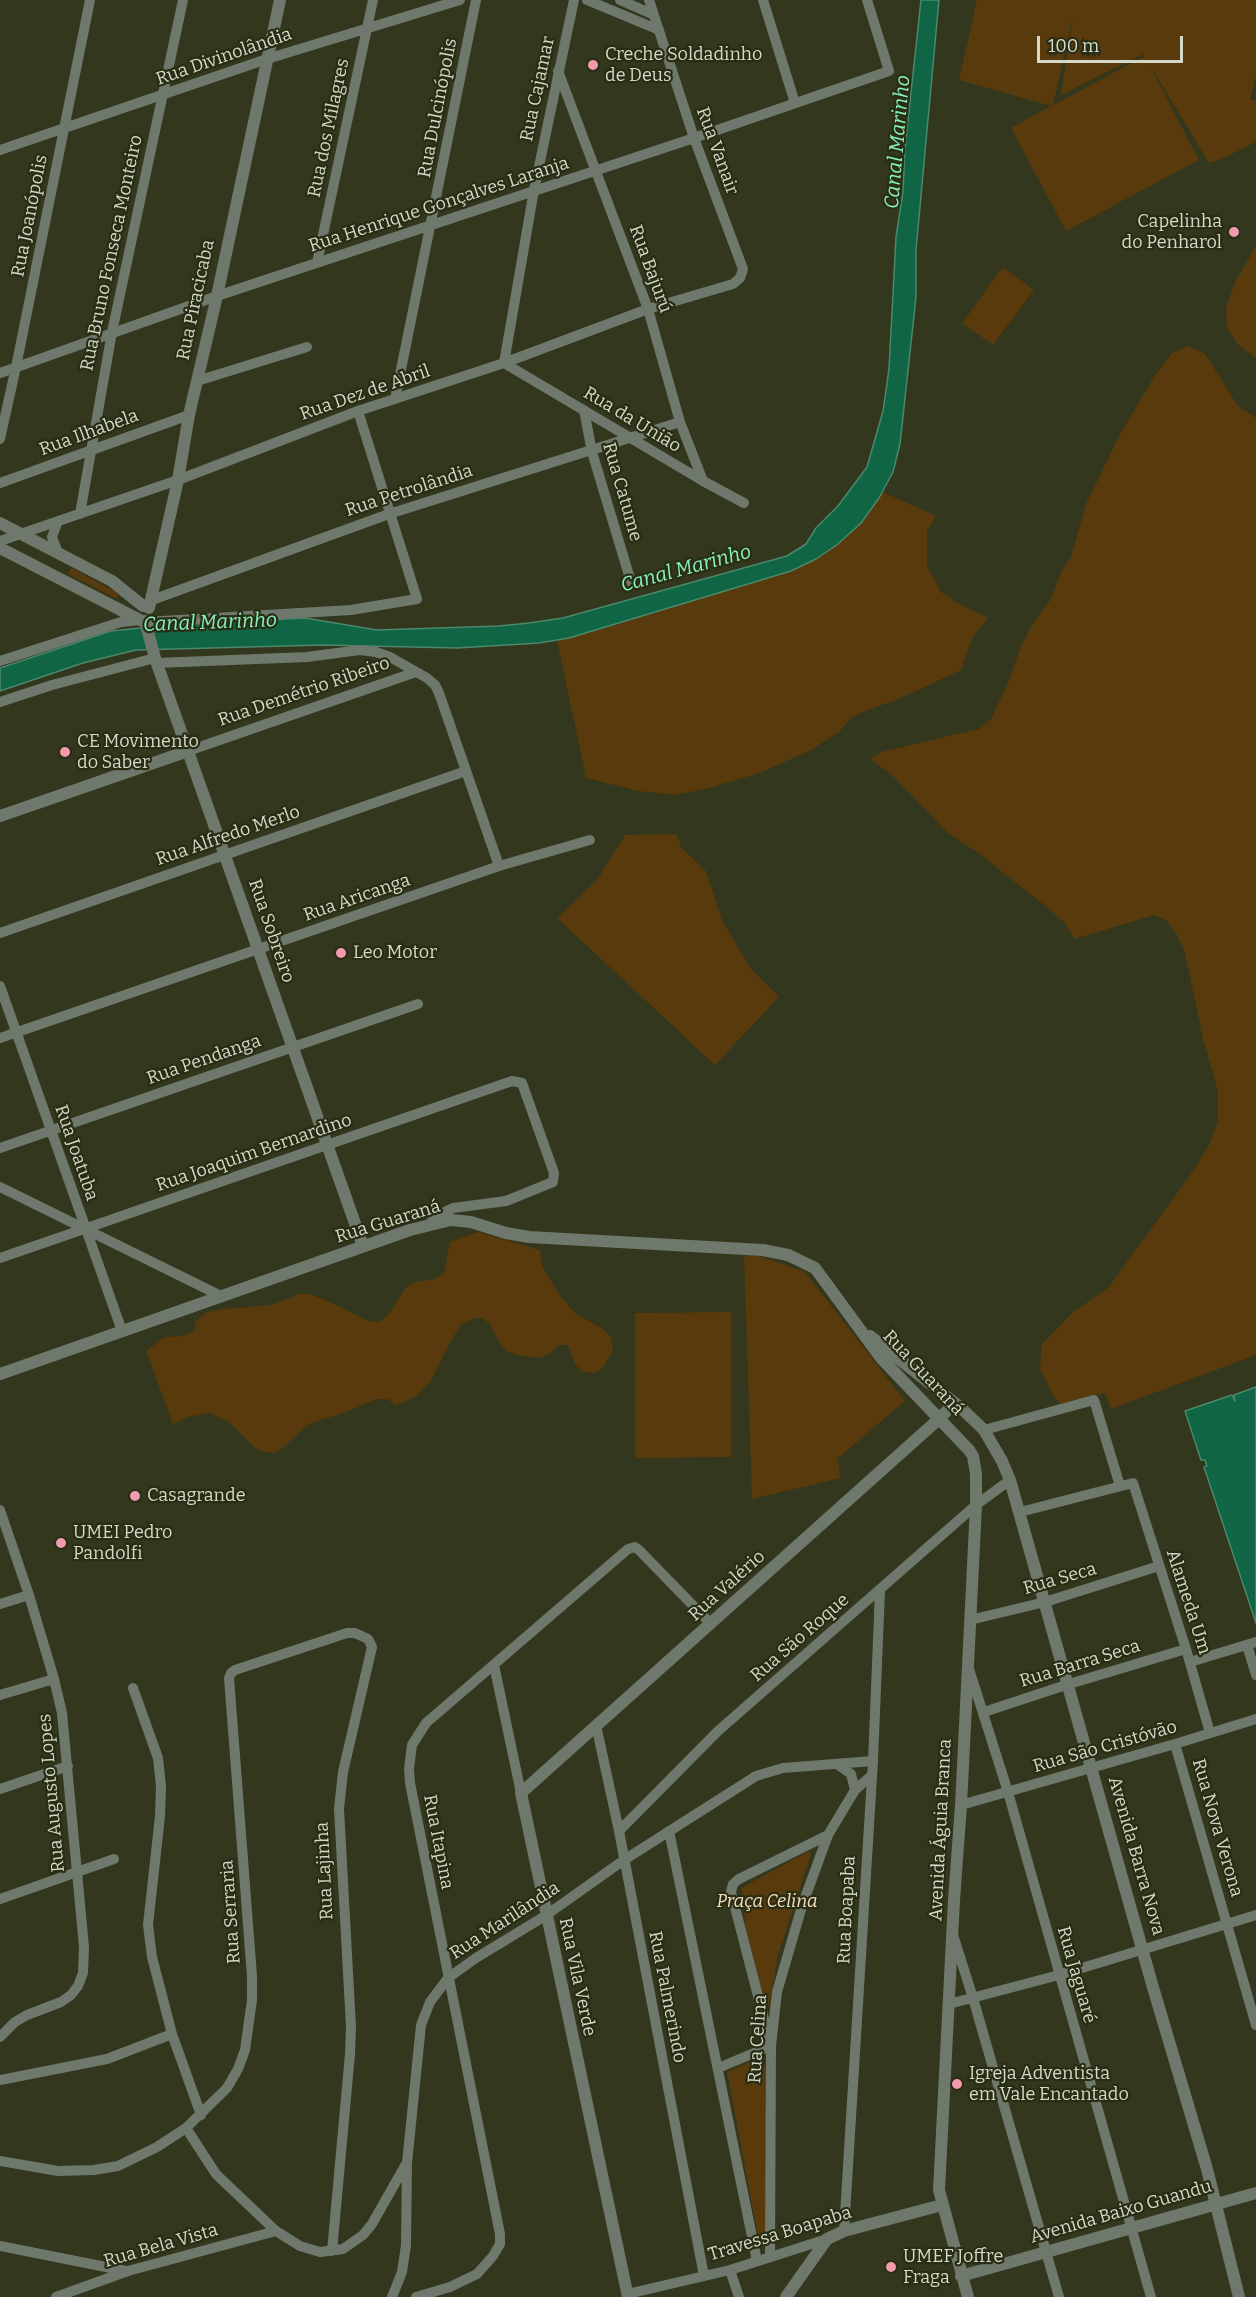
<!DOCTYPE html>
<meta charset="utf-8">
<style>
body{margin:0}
#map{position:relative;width:1256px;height:2297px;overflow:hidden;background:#32371d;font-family:Bitter,serif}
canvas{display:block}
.scale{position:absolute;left:1037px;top:36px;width:146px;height:27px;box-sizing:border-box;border:3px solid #d4d8c8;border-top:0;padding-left:8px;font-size:18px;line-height:21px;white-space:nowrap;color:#d4d8c8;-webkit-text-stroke:4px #282d13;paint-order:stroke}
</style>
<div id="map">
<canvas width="1256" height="2297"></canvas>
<div class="scale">100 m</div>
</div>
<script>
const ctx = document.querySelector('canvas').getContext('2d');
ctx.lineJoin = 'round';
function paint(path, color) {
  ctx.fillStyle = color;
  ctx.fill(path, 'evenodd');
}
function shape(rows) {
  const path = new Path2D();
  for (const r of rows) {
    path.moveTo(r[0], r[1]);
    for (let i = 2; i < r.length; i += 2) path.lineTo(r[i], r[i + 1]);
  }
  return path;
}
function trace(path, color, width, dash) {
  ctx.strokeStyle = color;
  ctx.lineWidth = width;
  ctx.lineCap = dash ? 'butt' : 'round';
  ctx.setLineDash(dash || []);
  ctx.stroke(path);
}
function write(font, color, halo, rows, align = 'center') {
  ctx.font = font + ' Bitter,serif';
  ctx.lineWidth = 4.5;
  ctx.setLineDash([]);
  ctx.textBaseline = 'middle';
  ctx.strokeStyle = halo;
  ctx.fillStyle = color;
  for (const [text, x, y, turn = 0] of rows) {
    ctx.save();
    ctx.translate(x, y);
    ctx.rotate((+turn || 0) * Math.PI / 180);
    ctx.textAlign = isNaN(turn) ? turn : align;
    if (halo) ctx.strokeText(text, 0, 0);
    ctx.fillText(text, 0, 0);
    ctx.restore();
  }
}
paint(shape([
 [977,0,1256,0,1256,77,1250,99,1256,101,1256,142,1224,158,1209,163,1147,60,1199,160,1066,231,1011,128,1051,106,959,80],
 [1073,16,1061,95,1144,54,1145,56,1053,105],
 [1256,246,1256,358,1237,344,1227,327,1226,308,1235,282],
 [1003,267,1034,290,993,345,962,323],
 [1188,346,1205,354,1238,406,1256,418,1256,1355,1111,1409,1105,1393,1061,1404,1055,1398,1040,1370,1042,1344,1073,1312,1108,1288,1196,1167,1210,1143,1218,1121,1218,1091,1203,1039,1185,953,1177,935,1166,920,1154,915,1075,939,1065,923,1043,904,977,852,948,833,891,774,870,759,881,752,979,729,991,719,1008,683,1020,649,1032,625,1050,600,1061,572,1071,557,1086,504,1119,436,1155,375,1172,353],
 [883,492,936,516,927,531,927,566,941,592,959,604,988,618,973,636,961,670,901,698,860,713,851,718,839,732,811,750,760,773,709,788,676,795,638,791,586,778,557,640,598,630,791,571,816,559,838,544,861,523],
 [71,568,118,593,119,596,115,598,68,574],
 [677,834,681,847,706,871,722,920,750,968,779,997,715,1065,557,918,597,880,625,835],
 [478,1232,540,1250,542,1266,560,1296,575,1313,603,1329,611,1337,613,1350,602,1369,592,1373,582,1372,575,1364,568,1345,558,1345,550,1353,540,1358,517,1355,507,1351,500,1343,490,1324,482,1318,472,1319,462,1324,450,1342,430,1382,415,1397,396,1406,388,1399,377,1399,344,1413,317,1421,307,1425,283,1448,273,1453,263,1452,254,1447,228,1421,209,1413,188,1417,173,1424,146,1351,164,1337,184,1336,194,1331,196,1321,205,1313,215,1310,270,1305,300,1294,310,1294,330,1302,370,1322,380,1321,389,1314,406,1287,415,1282,435,1279,444,1273,450,1242],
 [757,1255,805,1272,905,1401,837,1459,841,1478,752,1499,744,1256],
 [731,1312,731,1457,635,1458,635,1313],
 [807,1852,810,1852,811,1854,778,1955,769,2005,766,2008,746,1929,741,1888],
 [755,2060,761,2061,766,2068,767,2242,763,2248,759,2241,727,2072]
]), '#583a0c');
const water = shape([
 [921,0,939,0,916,250,916,297,900,444,893,472,879,498,861,523,838,544,816,559,791,571,569,638,539,643,457,648,323,645,136,650,83,663,0,691,0,668,111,631,160,626,305,618,377,630,499,626,529,623,563,618,787,556,806,544,816,528,838,506,867,467,883,411,889,369,896,237,903,191,905,148,921,0],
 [1256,1387,1256,1623,1204,1467,1207,1466,1205,1460,1201,1460,1185,1411,1232,1395,1235,1401,1234,1395,1256,1387]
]);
paint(water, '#106545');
trace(water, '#4b886c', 1.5);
trace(shape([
 [574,0,534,190,504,363,703,481,744,503],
 [587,0,659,30],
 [620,0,654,15],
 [763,0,795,103],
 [558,71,648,309,680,422,703,481],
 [0,150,267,59,460,0],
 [317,263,373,0],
 [0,373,217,296,694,138,889,71,867,0],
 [197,381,307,347],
 [395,399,476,0],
 [584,410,592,452,631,582],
 [0,439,16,367,90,0],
 [0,483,189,415],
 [80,514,112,332,183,0],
 [58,521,52,537,58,553],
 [0,541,178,480,358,411,504,363,648,309,733,284,740,278,743,269,694,138,649,0],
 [152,600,389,514,680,422],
 [145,622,351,610,417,599,358,411],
 [0,661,121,622,140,620],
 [157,663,307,657,360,650,376,652,390,657,427,678,435,685,439,693,499,866],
 [0,702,52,685,155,658],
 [188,751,416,672],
 [0,933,466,771],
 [0,986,122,1331],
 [0,1038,499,866,590,840],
 [0,1148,418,1004],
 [0,1187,221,1296],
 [0,1258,512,1081,522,1083,554,1173,553,1182,506,1201,453,1208,439,1215,429,1224],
 [984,1430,1094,1400,1120,1486],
 [0,1510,29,1595,54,1679,62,1713,84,1947,83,1973,78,1986,71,1995,61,2002,27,2015,15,2022,0,2037],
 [1020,1512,1133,1483,1186,1649,1210,1733],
 [0,1604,29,1595],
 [970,1620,1045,1602,1159,1566],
 [1247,1645,1256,1675],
 [1190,1662,1256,1642],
 [494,1665,521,1793],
 [969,1669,1008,1792,1151,2297],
 [133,1688,158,1758,161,1786,160,1816,148,1925,152,1957,172,2034,201,2115],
 [0,1695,54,1679],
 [984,1712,1069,1684,1186,1649],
 [596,1725,619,1831,704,2276],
 [1175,1744,1256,2025],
 [837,1764,851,1774,855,1790],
 [0,1789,68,1766],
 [961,1805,1175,1744,1256,1719],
 [619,1831,718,1731,976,1505,1010,1480],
 [669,1831,757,2261],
 [0,1899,114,1859],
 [954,1938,973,1998,1059,2297],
 [949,2004,1059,1975,1256,1915],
 [718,2068,771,2046,731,1892,733,1884,739,1879,828,1835],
 [0,2080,107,2059,172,2034],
 [186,2128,216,2174,276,2231,300,2246,320,2252,343,2249,363,2235,372,2224,406,2164],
 [0,2161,58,2171,94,2170,118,2166,157,2147,186,2128,227,2088,238,2069,245,2050,252,2000,252,1976,229,1678,231,1673,235,1670,347,1633,355,1633,368,1639,372,1647,343,1772,339,1809,351,2027,350,2054,332,2251],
 [844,2231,873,1761,880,1591],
 [0,2246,126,2271],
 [770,2255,771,2046,777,1992,802,1906,828,1835,855,1790,871,1776],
 [730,2270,739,2297],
 [627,2294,730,2270,827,2239],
 [56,2297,128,2271,276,2231],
 [392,2297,402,2272,406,2245,407,2163,421,2025,430,2002,448,1978,476,1958,545,1916,624,1860,756,1776,783,1768,873,1761],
 [416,2297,450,2287,477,2274,493,2256,500,2244,500,2234,410,1783,409,1769,412,1745,426,1723,628,1549,635,1547,639,1550,711,1624]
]), '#6f786d', 10);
trace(shape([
 [0,523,112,581,143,606],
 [0,548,140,620],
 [149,608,178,480,189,415,217,296,280,0],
 [145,621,155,658,363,1246],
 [0,816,188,751],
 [870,1336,961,1408,984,1430,1002,1461,1010,1480,1152,1984,1207,2169,1239,2297],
 [0,1374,410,1230,451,1220,471,1222,506,1233,529,1237,763,1250,788,1255,815,1268,881,1358,969,1450,973,1456,976,1474,976,1505,961,1805,954,1900,939,2190,968,2297],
 [961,2276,1256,2193],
 [628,2297,521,1793,940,1418,954,1403],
 [786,2297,827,2239,844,2231,942,2205]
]), '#6f786d', 12);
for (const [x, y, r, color] of [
 [593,65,6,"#f29aae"],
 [1234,232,6,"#f29aae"],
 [65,752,6,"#f29aae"],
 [341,953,6,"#f29aae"],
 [135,1496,6,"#f29aae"],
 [61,1543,6,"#f29aae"],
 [957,2084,6,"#f29aae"],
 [891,2267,6,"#f29aae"]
]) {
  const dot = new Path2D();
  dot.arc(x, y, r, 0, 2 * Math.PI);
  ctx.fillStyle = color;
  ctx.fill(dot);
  trace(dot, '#282d13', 2);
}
write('18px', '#d4d8c8', '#282d13', [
 ["Creche Soldadinho",605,55],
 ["de Deus",605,76],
 ["Capelinha",1222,222,"right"],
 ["do Penharol",1222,243,"right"],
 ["CE Movimento",77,742],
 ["do Saber",77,763],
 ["Leo Motor",353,953],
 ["Casagrande",147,1496],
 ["UMEI Pedro",73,1533],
 ["Pandolfi",73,1554],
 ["Igreja Adventista",969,2074],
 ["em Vale Encantado",969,2095],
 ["UMEF Joffre",903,2257],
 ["Fraga",903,2278]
], 'left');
write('18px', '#d4d8c8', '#282d13', [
 ["Rua Divinolândia",224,57,-19],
 ["Rua Cajamar",538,89,-78],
 ["Rua Dulcinópolis",438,108,-79],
 ["Rua dos Milagres",329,128,-78],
 ["Rua Vanair",717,151,70],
 ["Rua Henrique Gonçalves Laranja",439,205,-18],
 ["Rua Joanópolis",30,216,-79],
 ["Rua Bruno Fonseca Monteiro",112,253,-78],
 ["Rua Bajurú",650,269,70],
 ["Rua Piracicaba",196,300,-78],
 ["Rua Dez de Abril",365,393,-19],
 ["Rua da União",632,420,31],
 ["Rua Ilhabela",89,433,-20],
 ["Rua Petrolândia",409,491,-18],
 ["Rua Catume",622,492,74],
 ["Rua Demétrio Ribeiro",304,692,-19],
 ["Rua Alfredo Merlo",228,836,-19],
 ["Rua Aricanga",357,898,-19],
 ["Rua Sobreiro",271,931,71],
 ["Rua Pendanga",204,1060,-19],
 ["Rua Joatuba",76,1153,71],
 ["Rua Joaquim Bernardino",254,1153,-19],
 ["Rua Guaraná",388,1222,-17],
 ["Rua Guaraná",923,1373,47],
 ["Rua Seca",1060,1579,-16],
 ["Rua Valério",727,1586,-42],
 ["Alameda Um",1188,1602,72],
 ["Rua São Roque",800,1638,-41],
 ["Rua Barra Seca",1080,1664,-17],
 ["Rua São Cristóvão",1105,1747,-16],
 ["Rua Augusto Lopes",52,1793,-95],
 ["Rua Nova Verona",1217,1828,74],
 ["Avenida Águia Branca",941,1830,-87],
 ["Rua Itapina",438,1842,79],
 ["Avenida Barra Nova",1136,1856,74],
 ["Rua Lajinha",325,1871,-93],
 ["Rua Boapaba",847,1910,-87],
 ["Rua Serraria",231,1912,-94],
 ["Rua Marilândia",505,1921,-33],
 ["Rua Jaguaré",1076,1975,74],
 ["Rua Vila Verde",577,1977,78],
 ["Rua Palmerindo",667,1997,79],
 ["Rua Celina",758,2039,-86],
 ["Avenida Baixo Guandu",1121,2212,-16],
 ["Travessa Boapaba",780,2234,-17],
 ["Rua Bela Vista",161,2246,-16]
]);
write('italic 18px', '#f8dfc0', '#282d13', [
 ["Praça Celina",767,1902]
]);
write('italic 20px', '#87f1be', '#282d13', [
 ["Canal Marinho",898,142,-85],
 ["Canal Marinho",686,569,-15],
 ["Canal Marinho",210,623,-2]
]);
</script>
